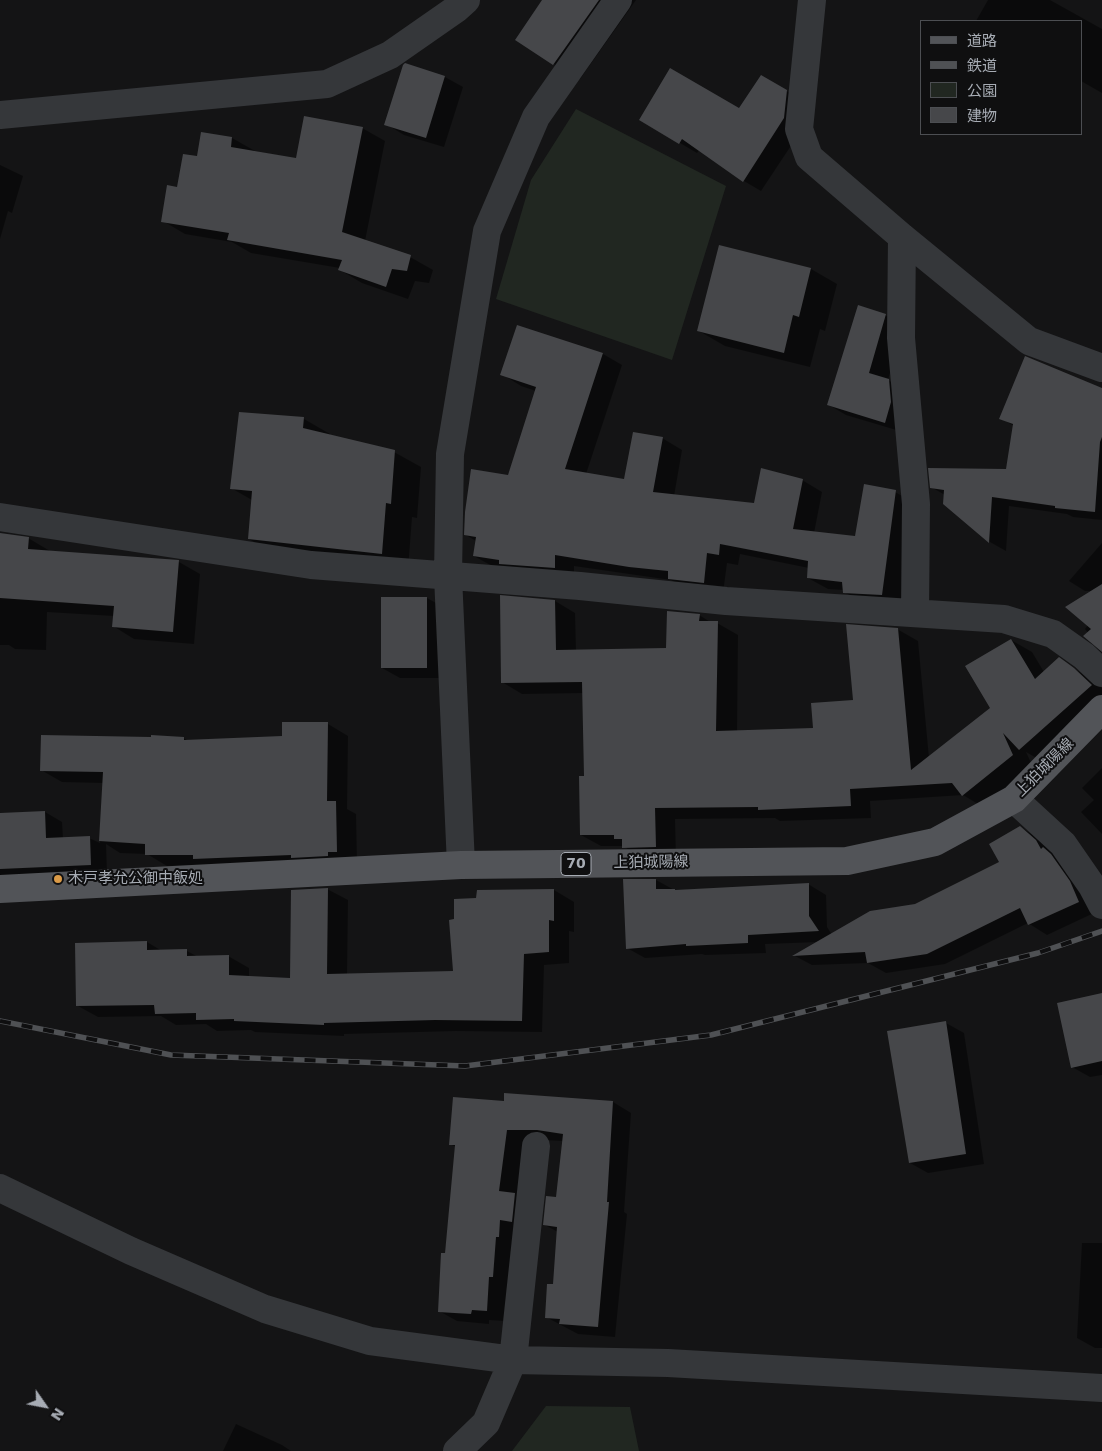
<!DOCTYPE html>
<meta charset="utf-8">
<style>
body{margin:0}
#map{position:relative;width:1102px;height:1451px;overflow:hidden;background:#141415;font-family:"DejaVu Sans","Noto Sans JP",sans-serif}
canvas{display:block}
.legend{position:absolute;left:920px;top:20px;width:162px;height:115px;box-sizing:border-box;background:#0f0f10;border:1px solid #4c4e52;margin:0;padding:6px 9px;list-style:none;font-size:15px;color:#a7acb4}
.legend li{display:flex;align-items:center;gap:10px;height:25px}
.legend b{width:25px;border:1px solid #4c4e52}
.north{position:absolute;left:20px;top:1381px;width:50px;height:50px;-webkit-text-stroke:4px #0f0f10;paint-order:stroke;rotate:123deg;font-size:14px;font-weight:700;line-height:20px;text-align:center;color:#a7acb4}
.north::after{content:'';display:block;margin:auto;width:18px;height:22px;background:#a7acb4;clip-path:polygon(50% 0,100% 100%,50% 72%,0 100%)}
</style>
<div id="map">
<canvas width="1102" height="1451"></canvas>
<ul class="legend">
<li><b style="height:6px;background:#525458"></b>道路</li>
<li><b style="height:6px;background:#4f5154"></b>鉄道</li>
<li><b style="height:14px;background:#212721"></b>公園</li>
<li><b style="height:14px;background:#46474a"></b>建物</li>
</ul>
<div class="north">N</div>
</div>
<script>
const ctx = document.querySelector('canvas').getContext('2d');
ctx.lineJoin = 'round';
function paint(path, color) {
  ctx.fillStyle = color;
  ctx.fill(path, 'evenodd');
}
function shape(rows) {
  const path = new Path2D();
  for (const r of rows) {
    path.moveTo(r[0], r[1]);
    for (let i = 2; i < r.length; i += 2) path.lineTo(r[i], r[i + 1]);
  }
  return path;
}
function trace(path, color, width, dash) {
  ctx.strokeStyle = color;
  ctx.lineWidth = width;
  ctx.lineCap = dash ? 'butt' : 'round';
  ctx.setLineDash(dash || []);
  ctx.stroke(path);
}
function write(font, color, halo, rows, align = 'center') {
  ctx.font = font + ' "DejaVu Sans","Noto Sans JP",sans-serif';
  ctx.lineWidth = 4;
  ctx.setLineDash([]);
  ctx.textBaseline = 'middle';
  ctx.strokeStyle = halo;
  ctx.fillStyle = color;
  for (const [text, x, y, turn = 0] of rows) {
    ctx.save();
    ctx.translate(x, y);
    ctx.rotate((+turn || 0) * Math.PI / 180);
    ctx.textAlign = isNaN(turn) ? turn : align;
    if (halo) ctx.strokeText(text, 0, 0);
    ctx.fillText(text, 0, 0);
    ctx.restore();
  }
}
paint(shape([
 [576,109,726,186,672,360,496,299,531,180],
 [546,1406,630,1407,639,1451,512,1451]
]), '#212721');
paint(shape([
 [544,0,636,0,580,79,554,64,517,39],
 [988,0,1050,0,1102,29,1102,93,1081,81,1081,21,976,21],
 [406,65,445,77,463,87,444,147,404,135,386,124],
 [761,76,805,102,802,129,761,191,744,181,700,149,697,153,641,120,739,110],
 [362,128,385,141,365,241,410,257,433,270,429,283,415,281,408,299,362,283,340,270,340,268,251,253,232,242,185,234,163,221,178,188,198,158,202,133,232,138,255,151,297,159],
 [0,165,23,176,12,213,8,211,0,239],
 [811,269,837,284,825,331,820,329,810,367,725,346,699,331],
 [885,315,903,325,888,380,907,391,903,432,846,415,829,405],
 [518,326,603,354,622,365,586,474,625,480,662,438,682,450,674,496,755,505,802,480,822,492,814,533,856,538,895,492,915,503,902,606,864,603,844,592,844,590,828,589,808,578,809,568,740,554,738,565,727,563,723,593,689,590,671,580,574,566,574,579,494,567,474,556,476,541,466,535,508,476,536,391,521,386,502,374],
 [1102,389,1102,520,1073,517,1067,514,1009,506,1006,551,990,542,944,503,945,495,931,487,1007,470,1014,426,1001,418],
 [304,419,330,434,330,436,394,452,421,467,417,518,412,517,408,569,275,554,249,539,252,500,231,488],
 [0,535,28,538,50,551,179,562,200,574,194,644,134,639,113,626,114,616,47,612,46,650,15,649,9,645,0,645],
 [1102,543,1102,650,1085,629,1088,625,1093,591,1085,591,1069,581],
 [383,598,427,598,445,608,444,678,400,678,382,668],
 [555,601,575,613,576,651,667,649,699,615,712,623,717,623,738,635,737,732,814,730,854,701,897,629,918,641,929,758,991,709,1011,640,1032,652,1044,672,1059,659,1095,682,1102,688,1102,706,1040,760,1026,752,1033,767,983,807,963,795,870,801,871,818,780,821,775,818,675,819,676,859,644,859,623,846,601,846,581,835,585,777,584,693,522,694,502,682],
 [328,724,348,736,347,809,356,814,357,863,167,866,147,854,120,853,106,844,107,874,0,878,0,814,45,812,62,822,63,839,89,838,100,843,104,783,62,782,41,770,183,738,189,741,283,737],
 [1102,768,1102,834,1081,812,1094,800,1082,788],
 [1020,827,1038,838,1053,852,1096,912,1047,935,1028,923,945,964,886,973,868,963,812,965,795,956,819,942,765,944,766,953,705,955,702,954,645,958,627,948,656,880,678,892,808,884,826,895,827,927,832,935,915,905,1001,863],
 [327,889,348,900,347,974,454,972,455,920,477,899,554,890,574,902,574,932,569,931,569,963,544,965,542,1032,456,1031,344,1034,344,1036,255,1032,251,1030,217,1031,206,1024,176,1025,161,1016,98,1017,78,1006,147,942,162,951,187,951,198,957,228,956,249,968,249,977,291,979],
 [1102,994,1102,1075,1090,1077,1072,1067],
 [946,1023,964,1033,984,1164,928,1173,910,1163],
 [506,1094,613,1102,631,1113,624,1212,627,1214,615,1337,578,1334,546,1317,554,1285,558,1232,545,1225,558,1198,564,1141,524,1139,510,1287,507,1287,505,1321,489,1320,489,1324,457,1321,439,1311,456,1147,450,1144,505,1102],
 [1082,1243,1102,1243,1102,1348,1095,1348,1077,1338],
 [236,1424,282,1445,291,1451,223,1451]
]), '#0007');
paint(shape([
 [542,0,599,0,553,65,515,40],
 [405,63,445,76,426,138,384,125,403,65],
 [670,68,739,108,761,75,787,90,784,118,743,182,682,139,679,144,639,120],
 [304,116,363,127,342,232,411,255,407,271,392,269,386,287,338,270,342,260,227,240,229,233,161,222,167,185,177,187,183,154,197,156,201,132,232,137,231,147,296,158],
 [719,245,811,268,799,317,793,315,784,353,697,331],
 [858,305,886,314,869,373,889,379,891,402,885,423,827,405],
 [517,325,603,353,565,469,624,479,633,432,663,437,653,492,754,503,761,468,803,479,793,529,855,536,864,484,896,490,882,595,843,593,842,582,807,578,808,561,720,544,719,555,707,553,704,583,668,579,668,571,629,567,555,555,555,568,499,564,499,560,473,556,476,537,464,535,465,512,471,469,508,475,536,387,500,375],
 [1025,356,1102,388,1102,437,1100,442,1095,512,1055,508,1055,506,992,497,989,543,943,504,944,490,930,488,928,468,1006,469,1013,424,999,419],
 [239,412,304,417,303,428,395,450,391,504,386,503,382,554,248,539,252,491,230,489],
 [0,533,29,537,28,549,179,560,173,632,112,627,114,606,0,598],
 [1102,584,1102,652,1083,636,1091,629,1065,607],
 [500,595,555,600,556,650,666,648,667,611,700,614,699,621,718,621,716,731,813,728,811,703,853,700,846,624,898,628,911,770,990,708,965,666,1011,639,1035,679,1059,657,1074,668,1092,685,1019,750,1003,733,1013,755,962,796,952,783,850,789,851,806,758,810,758,807,655,808,656,847,622,848,622,839,614,839,614,835,580,835,579,776,584,776,582,682,501,683],
 [381,597,427,597,427,668,381,668],
 [282,722,328,722,327,801,336,801,337,852,328,852,328,856,291,858,291,855,193,859,193,855,145,855,145,844,99,841,103,772,40,771,41,735,151,737,151,735,184,737,184,740,282,736],
 [45,811,46,838,90,836,91,865,0,869,0,813],
 [1020,826,1036,840,1041,849,1043,847,1051,854,1070,881,1079,902,1028,925,1020,908,927,954,867,963,865,952,792,956,870,911,915,904,999,862,989,844],
 [623,879,656,879,656,889,675,889,675,890,809,883,809,916,819,931,748,935,748,943,686,946,686,944,626,949],
 [328,888,327,974,453,971,449,920,454,919,454,899,476,898,477,890,554,889,554,921,549,920,549,952,524,954,522,1021,435,1020,324,1023,324,1025,234,1021,234,1019,196,1020,196,1013,155,1014,154,1005,76,1006,75,943,147,941,147,950,187,949,187,956,229,955,229,975,290,978,291,890],
 [1102,993,1102,1061,1071,1068,1057,1003],
 [946,1021,966,1154,909,1163,887,1031],
 [504,1093,613,1101,607,1202,609,1202,598,1327,559,1324,560,1319,545,1318,547,1284,553,1284,557,1227,543,1225,546,1196,556,1197,563,1134,537,1130,507,1130,499,1191,515,1193,512,1222,500,1220,499,1237,496,1237,493,1277,489,1277,487,1311,472,1310,471,1314,438,1312,441,1253,445,1253,455,1145,449,1145,453,1097,504,1101]
]), '#46474a');
trace(shape([
 [812,0,799,129,809,157,902,237,1029,341,1102,368],
 [0,115,327,84,390,55,456,9,466,0],
 [902,237,901,338,916,504,915,613],
 [0,517,311,565,580,586,726,601,1004,619,1053,634,1084,656,1102,673],
 [1014,799,1063,844,1092,886,1102,905],
 [461,865,448,576,450,454,487,231,536,117,618,0],
 [0,1188,131,1251,265,1309,370,1341,513,1360,668,1363,1102,1388],
 [457,1451,486,1423,513,1360,536,1146]
]), '#35373a', 28);
trace(shape([
 [0,889,461,865,847,861,935,842,1014,799,1102,709]
]), '#525458', 28);
const rail = shape([
 [0,1021,171,1055,465,1066,711,1035,1038,953,1102,931]
]);
trace(rail, '#4f5154', 5.5);
trace(rail, '#0f0f10', 4, [11]);
for (const [x, y, r, color] of [
 [58,879,5,"#da9a47"]
]) {
  const dot = new Path2D();
  dot.arc(x, y, r, 0, 2 * Math.PI);
  ctx.fillStyle = color;
  ctx.fill(dot);
  trace(dot, '#0f0f10', 2);
}
for (const [x, y, w] of [
 [576,864,30]
]) {
  const box = new Path2D();
  box.roundRect(x - w / 2, y - 11.5, w, 23, 4);
  ctx.fillStyle = '#0f0f10';
  ctx.fill(box);
  trace(box, '#a7acb4', 1);
}
write('bold 14px', '#a7acb4', null, [
 ["70",576,864]
]);
write('15px', '#a7acb4', '#0f0f10', [
 ["上狛城陽線",1045,768,-45],
 ["上狛城陽線",651,863,-1]
]);
write('15px', '#a7acb4', '#0f0f10', [
 ["木戸孝允公御中飯処",68,879]
], 'left');
</script>
